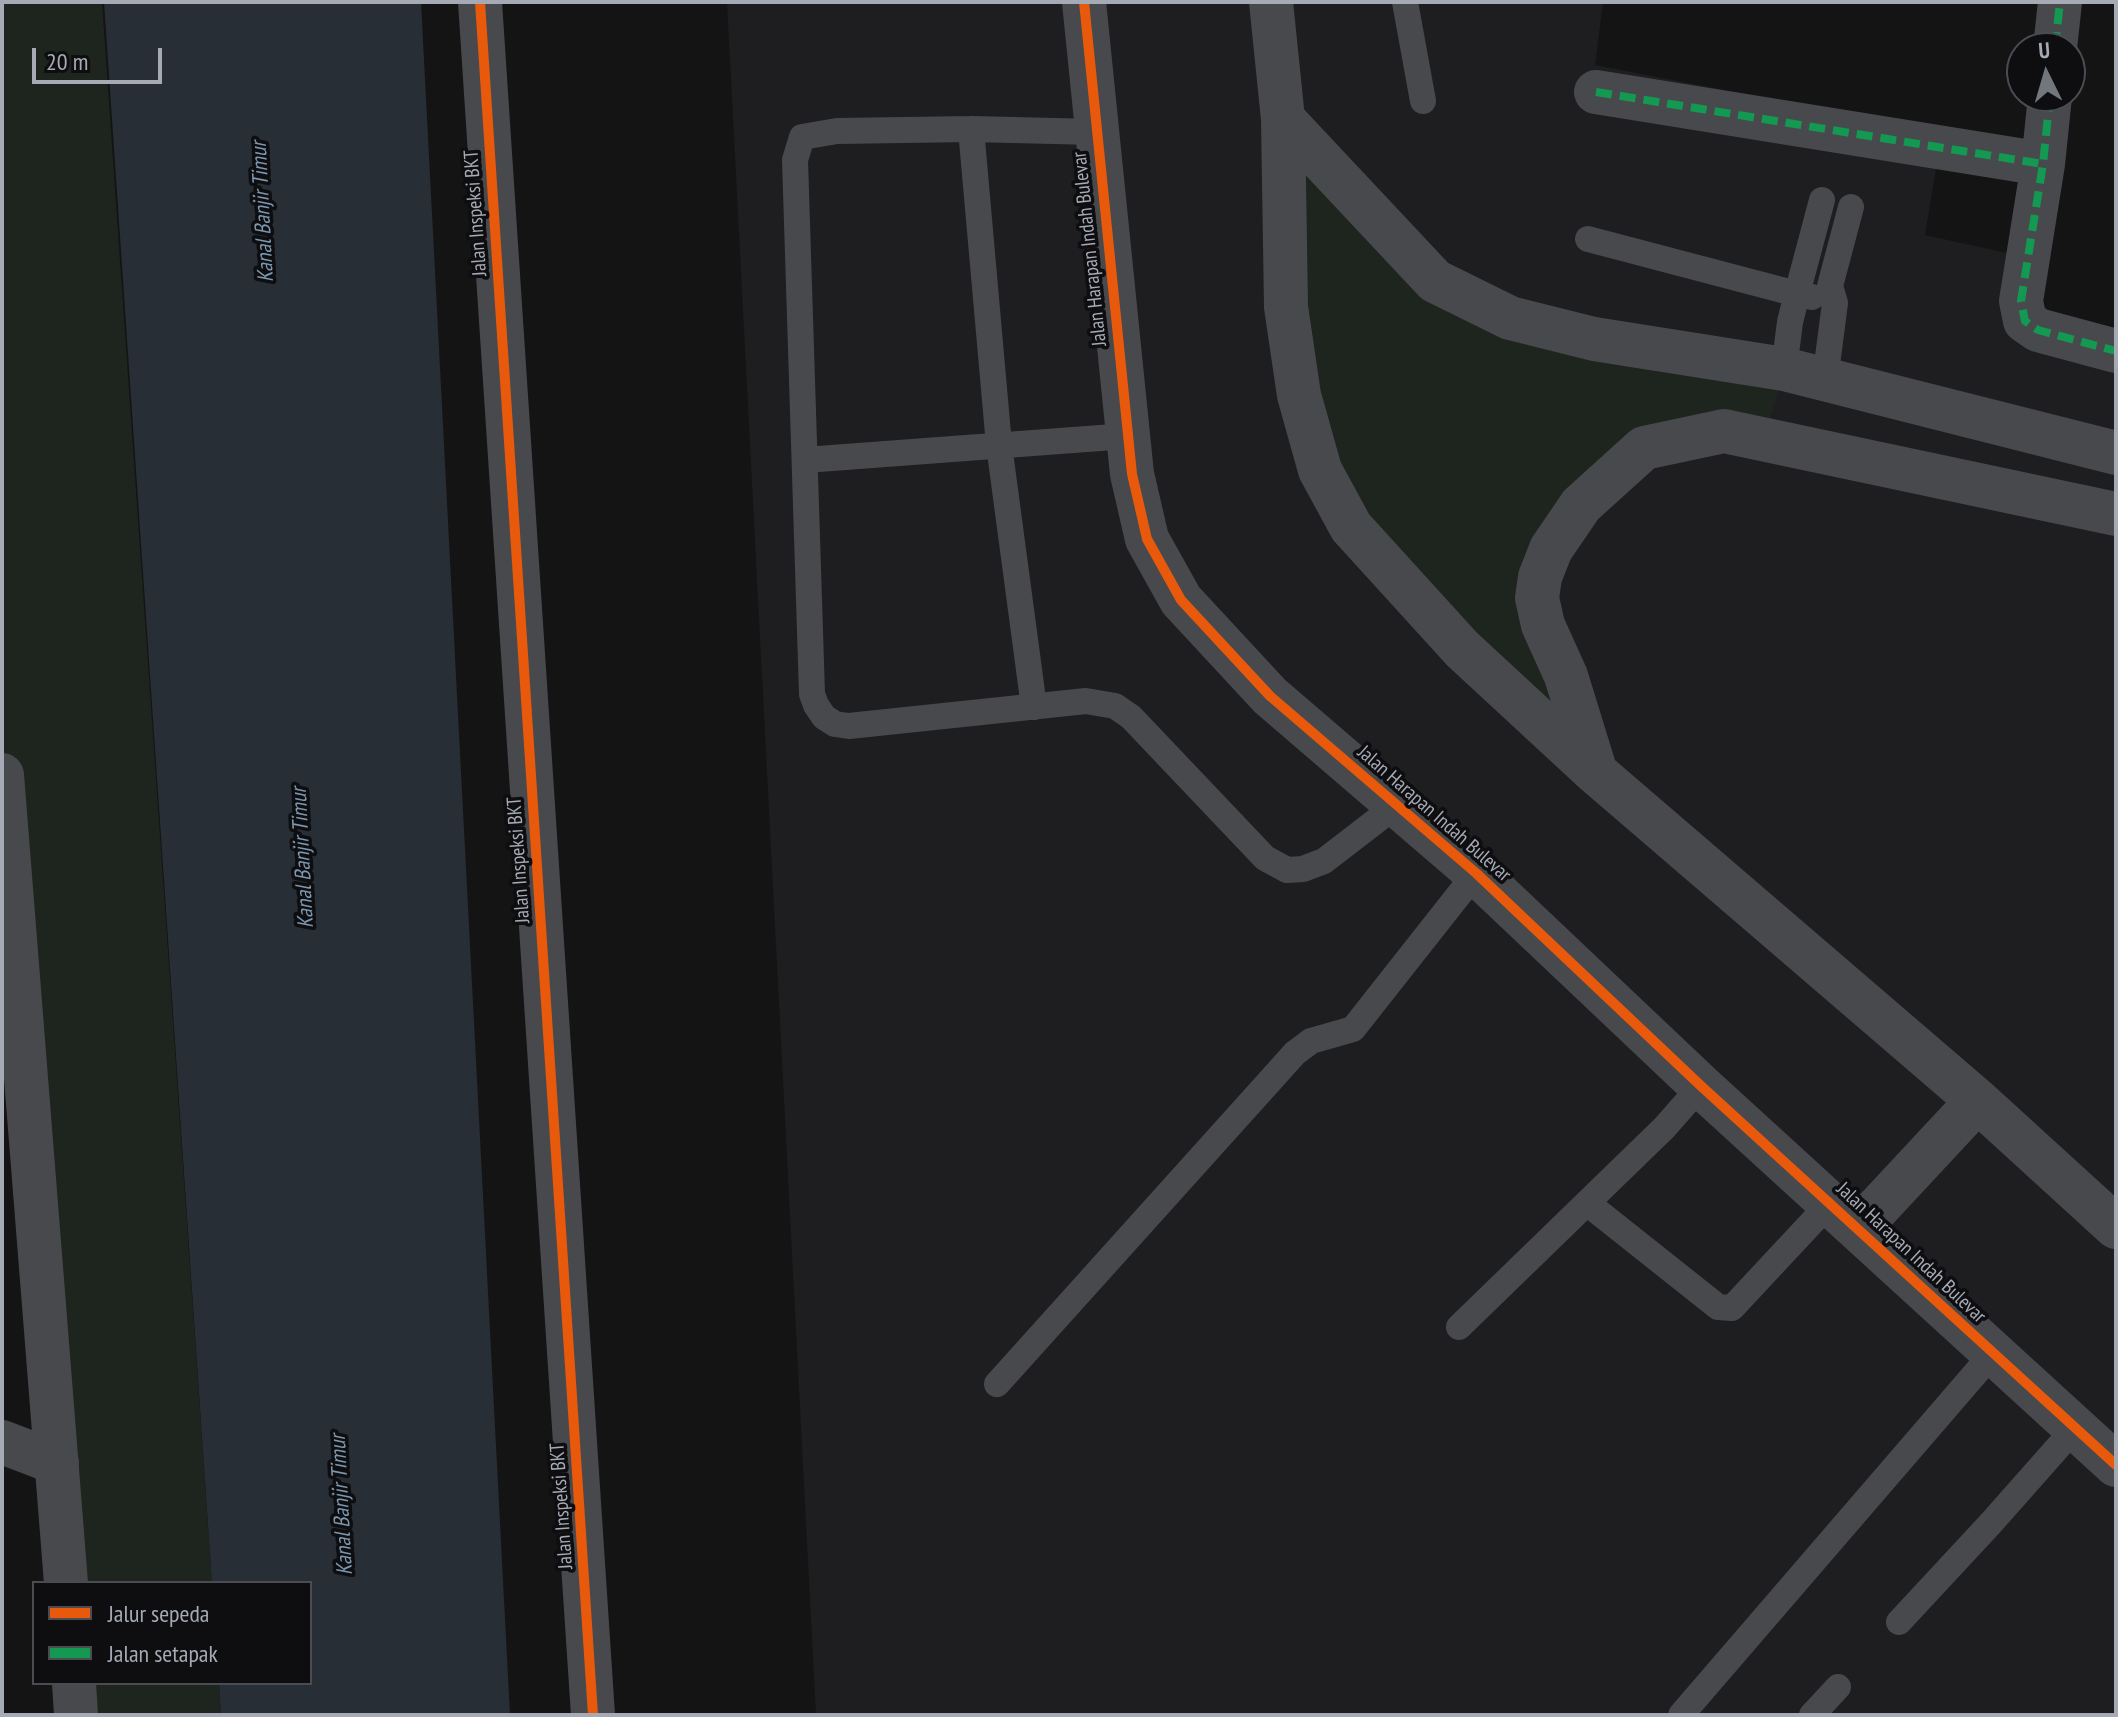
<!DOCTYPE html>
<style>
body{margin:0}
#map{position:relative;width:2118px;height:1717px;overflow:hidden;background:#141414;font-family:"PT Sans Narrow",sans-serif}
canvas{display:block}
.frame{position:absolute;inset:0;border:4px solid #a5aab5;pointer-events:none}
.legend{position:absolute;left:32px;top:1581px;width:280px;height:104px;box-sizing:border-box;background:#0e0e10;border:2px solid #4a4c52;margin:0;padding:10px 14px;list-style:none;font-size:24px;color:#a5aab5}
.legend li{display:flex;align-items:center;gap:16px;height:40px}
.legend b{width:40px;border:2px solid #4a4c52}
.north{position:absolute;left:2006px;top:32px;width:80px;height:80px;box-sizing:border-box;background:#0e0e10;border:2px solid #4a4c52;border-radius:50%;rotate:355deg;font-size:22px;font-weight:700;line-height:32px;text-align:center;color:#a5aab5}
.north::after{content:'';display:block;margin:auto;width:28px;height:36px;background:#72767d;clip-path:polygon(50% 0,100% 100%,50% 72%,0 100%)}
.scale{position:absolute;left:32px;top:48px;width:130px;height:36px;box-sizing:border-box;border:4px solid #a5aab5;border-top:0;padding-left:10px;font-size:24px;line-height:28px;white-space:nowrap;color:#a5aab5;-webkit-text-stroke:6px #0e0e10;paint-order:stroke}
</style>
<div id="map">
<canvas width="2118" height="1717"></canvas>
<div class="frame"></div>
<ul class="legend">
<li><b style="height:10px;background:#e8590c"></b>Jalur sepeda</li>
<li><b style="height:10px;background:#139951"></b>Jalan setapak</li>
</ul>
<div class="north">U</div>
<div class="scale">20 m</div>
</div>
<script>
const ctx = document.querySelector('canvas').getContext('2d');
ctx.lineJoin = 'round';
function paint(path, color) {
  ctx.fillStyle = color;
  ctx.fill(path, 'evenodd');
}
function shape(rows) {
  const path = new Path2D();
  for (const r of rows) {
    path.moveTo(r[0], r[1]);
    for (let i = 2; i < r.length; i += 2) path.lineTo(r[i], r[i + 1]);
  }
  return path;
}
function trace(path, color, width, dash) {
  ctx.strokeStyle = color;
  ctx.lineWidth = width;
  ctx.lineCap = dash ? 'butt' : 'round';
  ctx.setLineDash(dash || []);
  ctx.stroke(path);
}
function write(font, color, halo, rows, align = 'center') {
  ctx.font = font + ' "PT Sans Narrow",sans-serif';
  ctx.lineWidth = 7;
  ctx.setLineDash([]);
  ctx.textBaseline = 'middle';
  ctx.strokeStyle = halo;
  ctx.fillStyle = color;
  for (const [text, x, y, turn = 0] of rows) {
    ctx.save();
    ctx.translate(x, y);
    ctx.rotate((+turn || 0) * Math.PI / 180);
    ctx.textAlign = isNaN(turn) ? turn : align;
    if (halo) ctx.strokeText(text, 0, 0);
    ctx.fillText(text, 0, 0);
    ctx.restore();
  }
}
paint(shape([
 [727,2,1603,2,1595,65,1942,132,1925,235,2030,258,2029,318,2116,341,2116,1715,816,1715]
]), '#1e1e20');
paint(shape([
 [2,2,102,2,212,1583,66,1583,2,731],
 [1283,119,1435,281,1784,369,1765,439,1644,448,1540,577,1595,772,1320,470],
 [74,1683,219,1683,221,1715,76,1715]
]), '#1e241e');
paint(shape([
 [104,2,421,2,510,1715,221,1715,219,1683,310,1683,310,1583,212,1583]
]), '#282e35');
trace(shape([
 [1405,2,1423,101],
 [971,129,999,445,1034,707],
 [1096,132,971,129,837,131,802,137,795,160,812,694,816,705,824,717,835,724,849,726,1086,701,1115,706,1131,717,1265,858,1287,870,1303,869,1324,861,1398,804],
 [1588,239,1797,294,1790,322,1784,369],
 [1812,297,1797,294,1822,200],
 [1825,380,1835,303,1830,286,1851,207],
 [805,460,1127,436],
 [1587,1203,1718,1307,1732,1308,1830,1203],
 [1459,1327,1664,1128,1701,1086],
 [997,1384,1295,1053,1311,1041,1353,1029,1476,873],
 [1899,1622,1991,1523,2075,1428],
 [1681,1715,1993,1353],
 [1812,1715,1838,1687]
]), '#48494d', 26);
trace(shape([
 [2055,48,2060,2],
 [1596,92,2043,164],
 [2050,96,2043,164,2021,301,2025,321,2038,330,2116,351],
 [2,1442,57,1463]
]), '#48494d', 44);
trace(shape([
 [480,2,593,1715],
 [1084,2,1132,474,1147,539,1181,600,1270,696,1476,873,1701,1086,2116,1465],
 [1271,2,1283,119,1286,307,1299,395,1320,470,1351,527,1462,649,1595,772,1979,1102,2116,1227],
 [1283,119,1435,281,1510,318,1594,339,1784,369,2116,453],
 [1595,770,1566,676,1543,625,1537,598,1540,577,1551,549,1581,505,1644,448,1724,431,2116,514],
 [2,775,66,1583],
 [1858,1229,1967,1112,1979,1102],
 [74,1683,76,1715]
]), '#48494d', 44);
trace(shape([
 [2055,48,2060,2],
 [1596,92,2043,164],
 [2050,96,2043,164,2021,301,2025,321,2038,330,2116,351]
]), '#139951', 8, [16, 8]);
trace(shape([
 [480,2,593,1715],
 [1084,2,1132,474,1147,539,1181,600,1270,696,1476,873,1701,1086,2116,1465]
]), '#e8590c', 10);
write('20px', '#a5aab5', '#0e0e10', [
 ["Jalan Inspeksi BKT",476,213,-94],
 ["Jalan Harapan Indah Bulevar",1090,249,-96],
 ["Jalan Harapan Indah Bulevar",1434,814,41],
 ["Jalan Inspeksi BKT",519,860,-94],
 ["Jalan Harapan Indah Bulevar",1911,1253,43],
 ["Jalan Inspeksi BKT",562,1506,-94]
]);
write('italic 22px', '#7c97b0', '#0e0e10', [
 ["Kanal Banjir Timur",263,212,-93],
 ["Kanal Banjir Timur",303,858,-93],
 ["Kanal Banjir Timur",342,1505,-93]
]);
</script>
